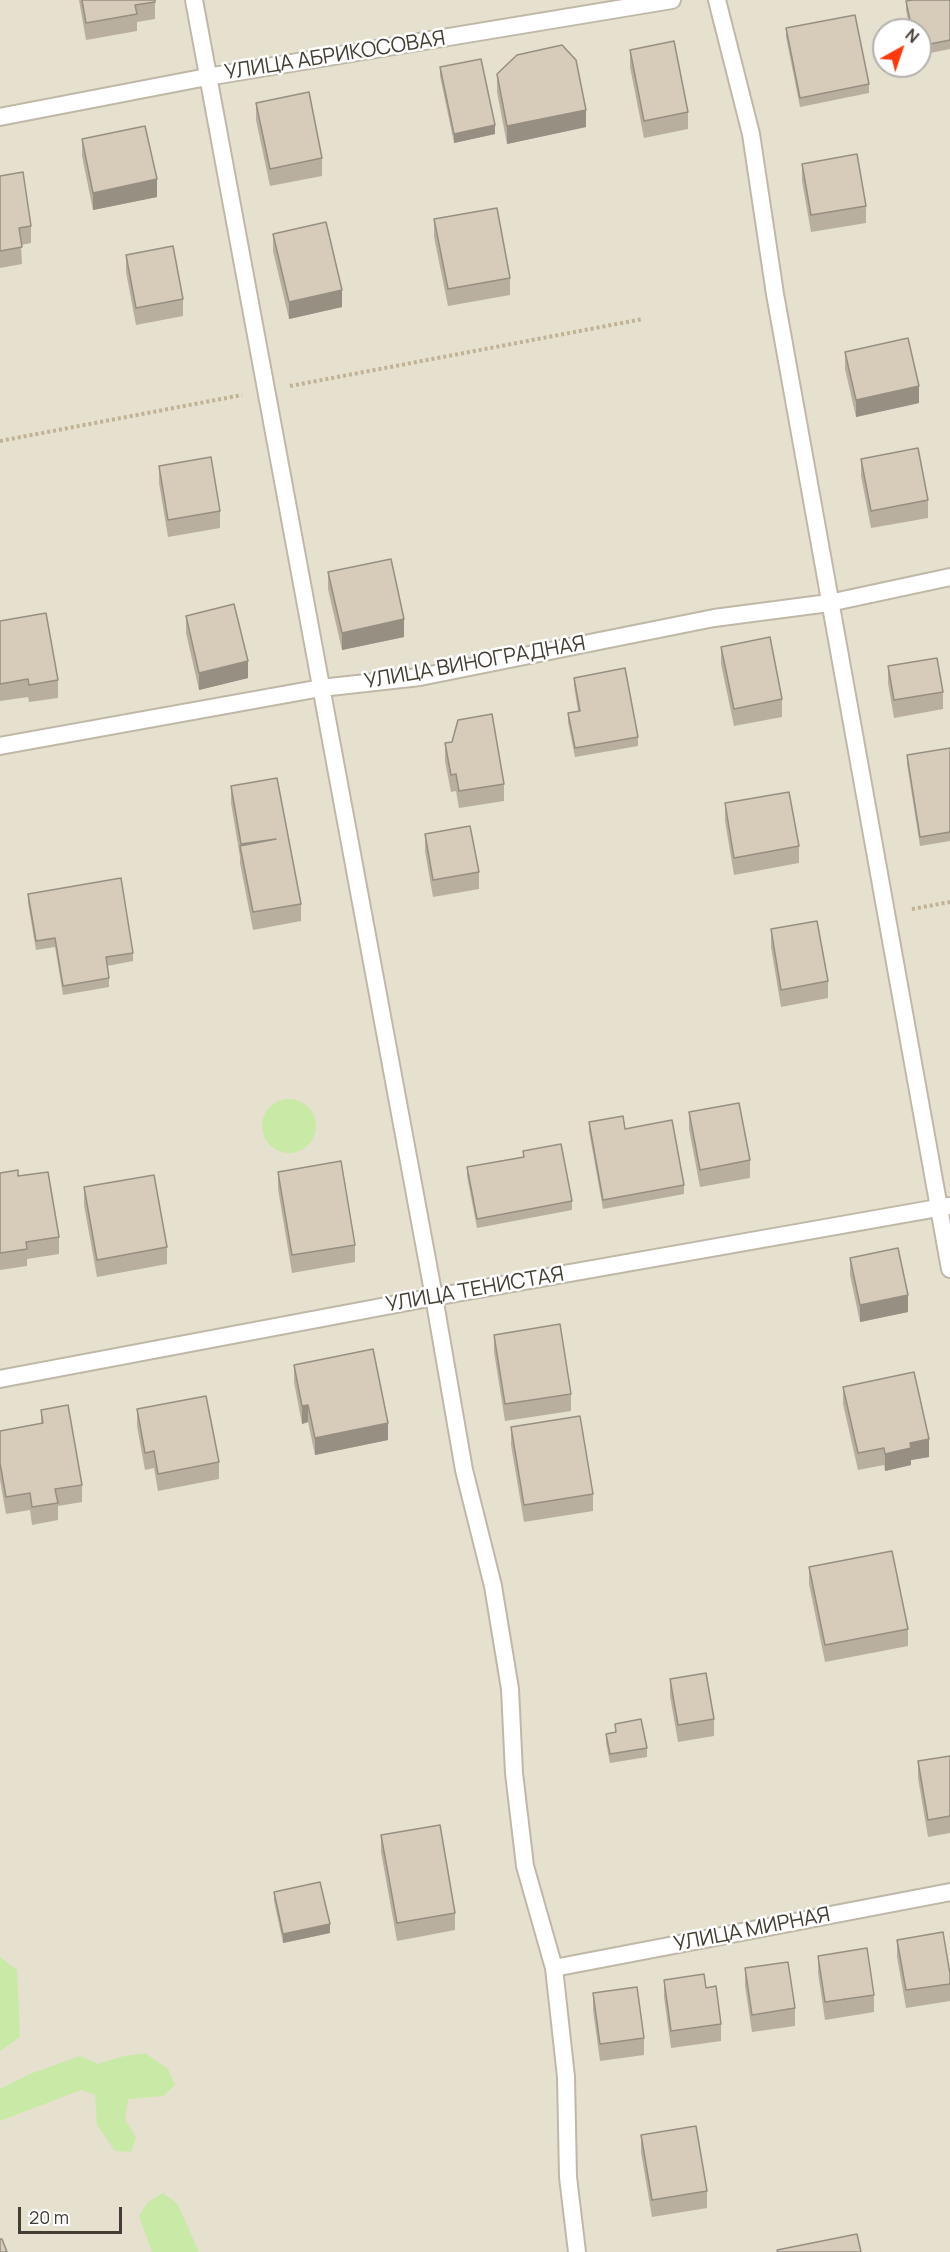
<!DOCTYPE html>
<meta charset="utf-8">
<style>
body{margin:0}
#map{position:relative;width:950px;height:2252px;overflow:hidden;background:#f2ede1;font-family:Manrope,sans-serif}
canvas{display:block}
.north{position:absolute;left:872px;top:18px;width:60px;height:60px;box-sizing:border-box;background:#fff;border:2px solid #b4b1ad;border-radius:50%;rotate:40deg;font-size:16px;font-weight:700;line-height:24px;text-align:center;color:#433d32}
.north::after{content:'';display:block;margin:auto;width:21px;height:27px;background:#ff390b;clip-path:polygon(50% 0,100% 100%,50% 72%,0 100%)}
.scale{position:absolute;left:18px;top:2207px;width:104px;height:27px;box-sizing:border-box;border:3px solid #433d32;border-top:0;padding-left:8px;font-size:18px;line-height:21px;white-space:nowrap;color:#433d32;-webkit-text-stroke:4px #fff;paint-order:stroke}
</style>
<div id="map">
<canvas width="950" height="2252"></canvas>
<div class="north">N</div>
<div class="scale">20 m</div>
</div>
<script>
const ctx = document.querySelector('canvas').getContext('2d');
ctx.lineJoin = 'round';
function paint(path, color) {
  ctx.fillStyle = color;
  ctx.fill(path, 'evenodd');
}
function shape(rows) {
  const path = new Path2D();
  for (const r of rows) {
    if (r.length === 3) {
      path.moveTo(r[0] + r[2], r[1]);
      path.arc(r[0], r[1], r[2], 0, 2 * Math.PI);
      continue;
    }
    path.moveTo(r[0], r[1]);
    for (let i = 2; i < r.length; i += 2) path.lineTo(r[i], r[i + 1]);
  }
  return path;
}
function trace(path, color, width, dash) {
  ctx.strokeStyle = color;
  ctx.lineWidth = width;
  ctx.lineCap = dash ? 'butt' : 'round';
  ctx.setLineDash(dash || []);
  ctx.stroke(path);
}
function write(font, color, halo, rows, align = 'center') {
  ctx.font = font + ' Manrope,sans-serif';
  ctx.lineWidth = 5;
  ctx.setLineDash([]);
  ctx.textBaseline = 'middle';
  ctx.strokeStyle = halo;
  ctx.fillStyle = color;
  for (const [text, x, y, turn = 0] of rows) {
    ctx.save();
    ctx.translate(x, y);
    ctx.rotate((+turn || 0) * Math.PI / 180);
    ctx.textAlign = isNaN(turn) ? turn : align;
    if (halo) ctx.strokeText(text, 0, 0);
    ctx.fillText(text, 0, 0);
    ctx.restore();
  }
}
paint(shape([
 [0,0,950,0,950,2252,0,2252],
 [884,30,920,30,920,66,884,66]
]), '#e6e0cf');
paint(shape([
 [289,1126,27],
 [0,1957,17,1970,20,2037,0,2051],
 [145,2053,168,2069,175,2085,163,2096,128,2099,125,2119,136,2138,131,2152,115,2151,97,2125,95,2095,81,2090,0,2121,0,2089,30,2074,80,2056,98,2064,120,2057],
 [163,2193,177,2203,199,2252,152,2252,139,2216,148,2202]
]), '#c9e9a7');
const service = shape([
 [194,0,434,1297,464,1470,493,1586,510,1689,514,1773,525,1866,554,1968,566,2077,568,2177,577,2252],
 [717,0,751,134,775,294,950,1269],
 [0,117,207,77,672,0],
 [0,746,321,688,420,677,714,618,829,603,950,577],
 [0,1379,434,1297,949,1206],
 [554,1968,950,1892]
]);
trace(service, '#c0b8a7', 20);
trace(shape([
 [290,386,643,319],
 [0,441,242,395],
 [912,909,950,902]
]), '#c0b294', 4, [3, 3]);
trace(service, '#fff', 16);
paint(shape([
 [79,0,155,0,155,19,137,22,137,31,86,40],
 [950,0,950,49,920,55,920,30,910,30,906,10,906,1],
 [786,28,869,84,869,93,800,107,786,37],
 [630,50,688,112,688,129,644,138,630,67],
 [440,67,495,134,454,143,440,76],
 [497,74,586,127,507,144,497,92],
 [256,103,322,158,322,176,270,186,256,120],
 [82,139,157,197,93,210,82,156],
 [802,164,866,206,866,223,811,232,802,181],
 [0,176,31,226,31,243,21,245,22,264,0,268],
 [434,219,510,278,510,295,448,306,434,237],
 [273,234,342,307,289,319,273,251],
 [126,255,183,299,183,316,136,325,126,272],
 [845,352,919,403,856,417,845,369],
 [861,459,928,500,928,518,871,528,861,476],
 [159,466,220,511,220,528,168,537,159,483],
 [328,572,404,637,342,650,328,589],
 [186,616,248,678,199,690,186,633],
 [0,621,58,680,58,698,29,702,28,697,0,701],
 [721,647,782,699,782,717,734,726,721,664],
 [888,666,943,692,943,709,894,718,888,683],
 [574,678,638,737,638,746,575,757,568,722,568,713,578,711,574,686],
 [445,743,504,784,504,801,459,808,456,791,451,792,445,761],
 [950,748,950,841,920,846,907,764,907,755],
 [231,786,301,904,301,921,253,930,240,863,240,857,231,803],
 [725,803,799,846,799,863,734,875,725,821],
 [425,834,479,872,479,889,433,897,425,851],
 [28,894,133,953,133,961,107,966,109,978,109,987,63,995,55,947,36,950,28,903],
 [771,929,828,981,828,998,781,1007,771,947],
 [689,1112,750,1160,750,1178,700,1187,689,1129],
 [589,1122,625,1129,684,1185,684,1194,603,1209,589,1131],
 [523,1151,572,1201,572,1210,477,1228,467,1176,467,1167,523,1157],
 [278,1172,355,1245,355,1262,292,1273,278,1189],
 [0,1173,18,1176,59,1237,59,1254,27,1259,27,1266,0,1270],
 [84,1187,167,1247,167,1264,97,1277,84,1205],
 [850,1258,908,1312,860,1322,850,1275],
 [494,1335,571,1394,571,1411,505,1421,494,1352],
 [294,1365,388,1440,315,1455,308,1422,302,1424,294,1382],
 [843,1387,929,1457,911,1460,911,1465,885,1471,884,1465,858,1470,843,1404],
 [137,1409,219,1462,219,1479,158,1491,154,1468,145,1470,137,1426],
 [41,1410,82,1485,82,1502,58,1506,58,1520,32,1525,30,1510,6,1514,0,1480,0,1431,41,1423],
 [511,1427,593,1494,593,1511,524,1522,511,1445],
 [809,1567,908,1629,908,1646,825,1662,809,1584],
 [670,1679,714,1719,714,1736,678,1742,670,1696],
 [615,1724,647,1748,647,1757,610,1763,606,1743,606,1734,615,1732],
 [950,1756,950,1833,928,1837,918,1778,918,1761],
 [381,1835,455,1913,455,1930,397,1941,381,1852],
 [274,1892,330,1933,283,1943,274,1901],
 [897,1940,950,1974,950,2001,906,2008,897,1957],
 [818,1956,874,1995,874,2012,825,2020,818,1973],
 [745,1968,795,2008,795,2026,752,2032,745,1986],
 [664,1980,706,1988,721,2024,721,2041,671,2048,664,1997],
 [593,1993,644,2038,644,2055,600,2061,593,2010],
 [641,2135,707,2191,707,2208,652,2217,641,2152]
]), '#b9af9f');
paint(shape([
 [586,110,586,127,507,144,507,126],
 [495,125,495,134,454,143,454,134],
 [157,179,157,197,93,210,93,193],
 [342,290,342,307,289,319,289,302],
 [919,386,919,403,856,417,856,400],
 [404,619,404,637,342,650,342,633],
 [248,661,248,678,199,690,199,673],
 [908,1295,908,1312,860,1322,860,1305],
 [308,1405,308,1422,302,1424,302,1406],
 [388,1423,388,1440,315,1455,315,1438],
 [929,1439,929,1457,911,1460,911,1465,885,1471,885,1454,910,1443],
 [330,1924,330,1933,283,1943,283,1934]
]), '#968f82');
const building = shape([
 [82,0,155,0,155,2,135,5,137,14,86,23,82,0],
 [913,0,950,0,950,40,920,46,920,30,912,30,906,1,913,0],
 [855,15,869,84,800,98,786,28,855,15],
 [674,41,688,112,644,121,630,50,674,41],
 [562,45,576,60,586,110,507,126,497,74,517,55,562,45],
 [481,59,495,125,454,134,440,67,481,59],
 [309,92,322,158,270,169,256,103,309,92],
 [145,126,157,179,93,193,82,139,145,126],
 [857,154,866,206,811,215,802,164,857,154],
 [23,172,31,226,19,228,22,247,0,251,0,176,23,172],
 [497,208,510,278,448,289,434,219,497,208],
 [326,222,342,290,289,302,273,234,326,222],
 [173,246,183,299,136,308,126,255,173,246],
 [908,338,919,386,856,400,845,352,908,338],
 [918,448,928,500,871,511,861,459,918,448],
 [211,457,220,511,168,520,159,466,211,457],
 [391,559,404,619,342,633,328,572,391,559],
 [234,604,248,661,199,673,186,616,234,604],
 [46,613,58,680,29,685,28,679,0,684,0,621,46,613],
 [770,637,782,699,734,709,721,647,770,637],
 [937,658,943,692,894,700,888,666,937,658],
 [625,668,638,737,575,748,568,713,580,711,574,678,625,668],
 [492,714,504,784,459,791,456,774,451,775,445,743,452,742,458,720,492,714],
 [950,748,950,832,920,837,907,755,950,748],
 [277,778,301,904,253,912,240,846,276,839,241,844,231,786,277,778],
 [789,792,799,846,734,858,725,803,789,792],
 [470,826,479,872,433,880,425,834,470,826],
 [121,878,133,953,106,957,109,978,63,986,55,938,36,941,28,894,121,878],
 [817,921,828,981,781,990,771,929,817,921],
 [739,1103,750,1160,700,1170,689,1112,739,1103],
 [623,1116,625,1129,672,1120,684,1185,603,1200,589,1122,623,1116],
 [561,1144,572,1201,477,1219,467,1167,524,1157,523,1151,561,1144],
 [341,1161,355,1245,292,1255,278,1172,341,1161],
 [18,1170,18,1176,48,1172,59,1237,26,1242,27,1249,0,1253,0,1173,18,1170],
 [154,1175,167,1247,97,1260,84,1187,154,1175],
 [898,1248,908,1295,860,1305,850,1258,898,1248],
 [560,1324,571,1394,505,1404,494,1335,560,1324],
 [373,1349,388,1423,315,1438,308,1405,302,1406,294,1365,373,1349],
 [914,1372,929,1439,910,1443,911,1448,885,1454,884,1448,858,1453,843,1387,914,1372],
 [206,1396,219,1462,158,1474,154,1451,145,1453,137,1409,206,1396],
 [68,1405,82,1485,55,1489,58,1503,32,1507,30,1493,6,1497,0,1463,0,1431,43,1423,41,1410,68,1405],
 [580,1416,593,1494,524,1505,511,1427,580,1416],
 [892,1551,908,1629,825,1645,809,1567,892,1551],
 [706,1673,714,1719,678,1725,670,1679,706,1673],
 [641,1719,647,1748,610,1754,606,1734,616,1732,615,1724,641,1719],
 [950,1756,950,1816,928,1820,918,1761,950,1756],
 [440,1825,455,1913,397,1923,381,1835,440,1825],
 [320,1882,330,1924,283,1934,274,1892,320,1882],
 [943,1932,950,1974,950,1984,906,1990,897,1940,943,1932],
 [867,1948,874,1995,825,2002,818,1956,867,1948],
 [788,1962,795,2008,752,2015,745,1968,788,1962],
 [704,1974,706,1988,716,1986,721,2024,671,2031,664,1980,704,1974],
 [637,1987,644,2038,600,2044,593,1993,637,1987],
 [696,2126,707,2191,652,2200,641,2135,696,2126],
 [857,2234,861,2252,778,2252,777,2250,857,2234],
 [0,2239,2,2239,7,2252,0,2252,0,2239]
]);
paint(building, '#d7ccb9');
trace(building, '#968f82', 1.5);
write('21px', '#433d32', '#fff', [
 ["УЛИЦА АБРИКОСОВАЯ",335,56,-9],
 ["УЛИЦА ВИНОГРАДНАЯ",475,663,-10],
 ["УЛИЦА ТЕНИСТАЯ",475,1290,-10],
 ["УЛИЦА МИРНАЯ",752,1930,-11]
]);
</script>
